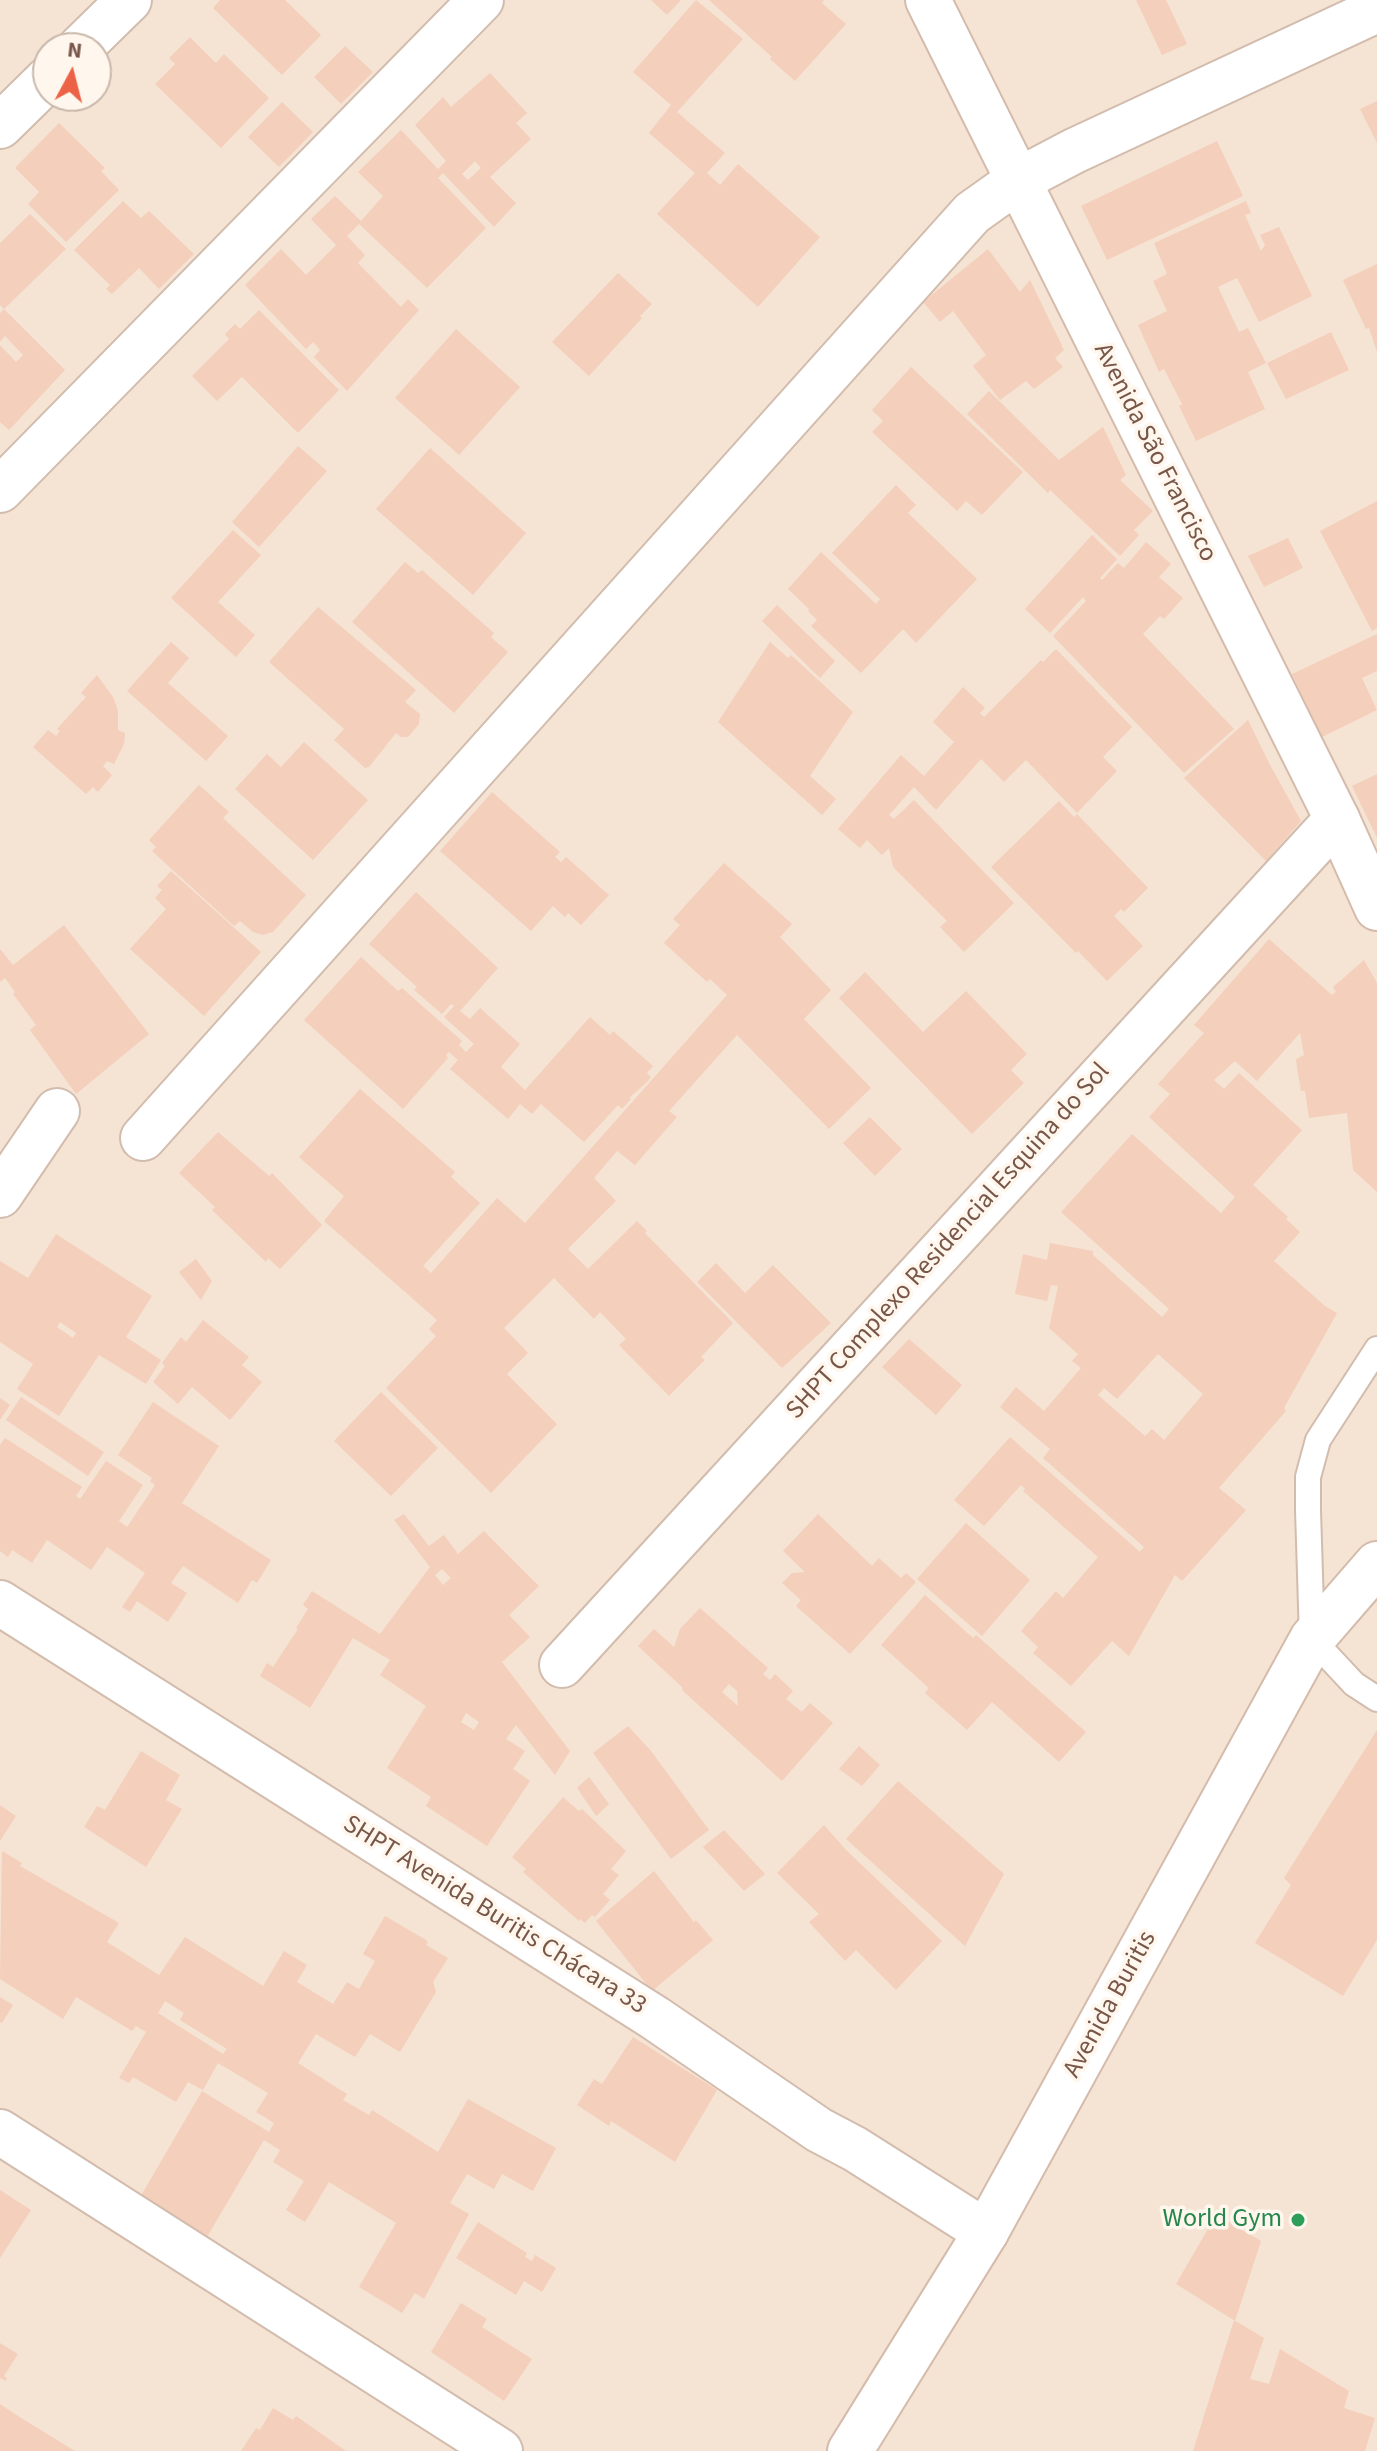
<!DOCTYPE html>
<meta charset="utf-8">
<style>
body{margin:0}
#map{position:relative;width:1377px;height:2451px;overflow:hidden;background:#fdf3e6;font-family:"Source Sans 3",sans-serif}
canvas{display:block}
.north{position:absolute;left:32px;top:32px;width:80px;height:80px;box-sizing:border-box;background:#fff7ed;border:2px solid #c9b7ab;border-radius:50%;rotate:7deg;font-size:22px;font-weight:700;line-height:32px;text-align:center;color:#785749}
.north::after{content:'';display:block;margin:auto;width:28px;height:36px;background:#eb6247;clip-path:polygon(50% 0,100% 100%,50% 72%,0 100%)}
</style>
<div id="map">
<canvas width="1377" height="2451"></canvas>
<div class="north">N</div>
</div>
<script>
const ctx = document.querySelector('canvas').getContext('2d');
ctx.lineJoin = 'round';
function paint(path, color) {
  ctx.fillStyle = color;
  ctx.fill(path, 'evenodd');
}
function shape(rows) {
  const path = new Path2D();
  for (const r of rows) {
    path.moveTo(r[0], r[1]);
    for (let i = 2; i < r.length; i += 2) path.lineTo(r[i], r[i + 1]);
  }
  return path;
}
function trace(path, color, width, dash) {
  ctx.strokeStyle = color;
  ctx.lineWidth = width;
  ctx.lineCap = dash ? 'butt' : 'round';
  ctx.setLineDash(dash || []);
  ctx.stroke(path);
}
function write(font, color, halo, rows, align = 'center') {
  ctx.font = font + ' "Source Sans 3",sans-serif';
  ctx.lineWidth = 7;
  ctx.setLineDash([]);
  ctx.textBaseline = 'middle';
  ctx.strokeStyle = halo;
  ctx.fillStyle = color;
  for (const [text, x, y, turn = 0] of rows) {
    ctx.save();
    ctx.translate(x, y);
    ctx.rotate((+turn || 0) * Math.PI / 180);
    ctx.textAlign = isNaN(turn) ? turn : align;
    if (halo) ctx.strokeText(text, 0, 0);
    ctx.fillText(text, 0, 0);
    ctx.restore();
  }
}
paint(shape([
 [0,0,1377,0,1377,2451,0,2451],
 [48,48,96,48,96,96,48,96]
]), '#f5e4d4');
paint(shape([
 [220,0,285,0,321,35,282,75,213,8],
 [651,0,681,0,667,15],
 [696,0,743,39,677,112,725,153,707,173,720,185,738,164,820,237,758,307,657,214,695,173,649,133,671,105,633,72],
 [709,0,824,0,822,3,846,24,795,81,770,59,772,57],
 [1136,0,1166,0,1187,44,1162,55],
 [190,37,216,63,224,54,269,98,221,148,155,84,175,64,169,58],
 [345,46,373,72,341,104,314,77],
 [490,73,527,113,516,123,531,139,490,177,516,203,494,227,443,173,438,178,486,228,427,288,359,224,347,236,365,255,358,263,401,307,408,299,419,310,347,391,314,357,320,350,313,342,306,349,245,285,281,249,306,275,336,245,311,219,335,196,361,221,383,196,358,172,401,130,438,169,446,161,415,125,443,97,451,107],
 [475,161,481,168,468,180,462,174],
 [1377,101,1377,143,1360,109],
 [282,102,313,132,279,167,248,137],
 [59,123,105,168,101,171,119,190,66,242,28,204,39,192,15,168],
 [1217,141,1243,196,1107,260,1081,206],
 [123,201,141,218,149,211,194,254,159,289,139,268,112,294,106,289,110,285,74,250],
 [1246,201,1251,213,1245,215,1261,251,1265,245,1260,235,1279,227,1312,296,1259,322,1237,278,1218,287,1239,332,1248,328,1266,363,1248,372,1265,409,1196,441,1179,406,1182,404,1164,369,1159,372,1138,325,1167,311,1153,281,1167,274,1154,243],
 [30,214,66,249,4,309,0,305,0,243],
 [988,249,1020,292,1030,280,1064,350,1055,358,1063,367,1034,389,1026,381,1000,400,973,366,986,355,953,311,940,322,923,302],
 [1377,264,1377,352,1369,328,1366,329,1343,280],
 [618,273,652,304,640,316,642,318,589,376,552,342],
 [4,309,65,370,9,430,0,422,0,345,16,362,23,355,5,336,0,342,0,313],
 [259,310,339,390,298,433,242,377,217,401,192,376,229,339,225,334,235,324,240,329],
 [456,329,520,387,459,455,395,398],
 [1331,332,1349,370,1286,399,1267,363],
 [911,367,1023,472,982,515,966,501,957,511,872,432,883,421,872,410],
 [989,391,1059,460,1103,427,1126,475,1120,480,1153,511,1134,530,1139,535,1120,556,1050,490,1048,493,967,414],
 [298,446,327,471,259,547,232,522],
 [430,448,526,533,473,595,376,509],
 [896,485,916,505,908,513,977,579,916,643,903,629,861,673,811,626,817,620,808,611,809,609,788,589,821,552,876,604,880,599,832,553],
 [1377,501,1377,628,1372,631,1320,531],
 [233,530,261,555,218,602,255,635,236,657,171,598],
 [1092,535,1117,559,1100,578,1102,580,1118,563,1124,568,1146,542,1171,564,1159,577,1183,598,1164,619,1160,616,1143,634,1234,729,1184,773,1053,636,1086,601,1083,597,1050,633,1025,609],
 [1288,538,1303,568,1264,587,1248,556],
 [405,562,418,573,422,570,494,633,491,637,508,652,454,713,352,622],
 [777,605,835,661,820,678,762,621],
 [318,607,416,690,405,702,420,714,419,724,408,737,401,737,396,733,369,767,365,768,334,740,344,729,269,662],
 [1377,634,1377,671,1362,678,1377,710,1322,737,1292,674],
 [171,642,189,658,168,683,228,736,206,761,127,691],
 [770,642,788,658,791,655,853,712,810,776,836,799,822,815,718,722],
 [1056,649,1132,727,1103,757,1117,771,1077,813,1026,760,1004,782,981,759,936,810,914,787,889,815,894,819,914,800,1014,903,964,952,940,927,947,921,893,867,889,848,882,855,867,840,860,848,838,829,901,755,924,776,954,742,933,722,963,687,985,708,980,713,984,717,1041,660,1043,662],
 [97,675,113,697,118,711,118,730,125,733,124,744,114,764,107,761,103,766,112,775,98,792,93,787,86,794,33,747,48,730,56,736,60,731,57,729,86,697,81,693],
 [1248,720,1269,763,1301,821,1266,861,1184,778],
 [304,742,368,800,313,860,235,789,267,754,281,767],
 [1377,774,1377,838,1352,786],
 [199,785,229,812,223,818,306,895,273,932,263,935,253,932,240,921,234,926,152,851,156,847,149,840],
 [492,792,560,852,555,857,561,862,566,857,609,895,581,925,568,913,565,917,553,906,531,931,440,851],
 [1059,801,1074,817,1077,814,1148,888,1124,912,1121,909,1114,916,1143,946,1107,981,1078,951,1076,953,991,867],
 [724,863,792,924,780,937,831,990,804,1019,871,1088,829,1129,737,1035,669,1111,677,1117,635,1165,617,1151,594,1178,616,1201,568,1249,588,1269,637,1221,647,1231,645,1233,733,1323,701,1357,705,1360,669,1396,619,1345,626,1339,600,1312,594,1319,554,1278,504,1328,528,1353,507,1374,557,1424,491,1493,386,1388,436,1336,429,1329,437,1320,324,1221,344,1196,299,1157,360,1089,455,1172,451,1177,480,1203,423,1266,431,1273,497,1198,525,1223,727,995,710,979,707,982,664,943,680,925,673,919],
 [171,871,261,952,204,1016,130,949,166,909,155,898,162,890,157,886],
 [416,892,498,968,460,1011,470,1019,480,1008,520,1044,501,1067,525,1090,590,1017,610,1035,613,1031,653,1066,647,1073,651,1077,647,1082,629,1098,631,1099,622,1109,618,1105,584,1142,541,1104,532,1114,520,1104,508,1119,450,1069,458,1060,449,1052,446,1055,448,1058,403,1109,304,1020,361,957,398,991,402,988,462,1041,459,1045,466,1052,474,1044,444,1017,454,1006,451,1004,442,1014,414,990,417,987,369,944],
 [64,925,149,1034,76,1094,30,1030,36,1025,13,994,15,992,5,978,0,982,0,949,13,965],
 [1269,939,1332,995,1336,992,1333,987,1364,960,1377,983,1377,1192,1353,1170,1347,1113,1309,1118,1305,1091,1301,1091,1297,1068,1296,1059,1304,1055,1300,1033,1257,1081,1235,1061,1214,1080,1224,1089,1239,1073,1302,1130,1253,1185,1288,1217,1286,1219,1300,1232,1274,1261,1325,1306,1337,1313,1284,1408,1286,1411,1219,1488,1246,1510,1182,1581,1175,1575,1129,1656,1112,1641,1071,1686,1033,1653,1038,1647,1021,1631,1056,1591,1063,1598,1098,1557,1023,1491,1025,1489,1021,1485,984,1526,954,1500,1010,1437,1140,1552,1144,1547,1043,1458,1050,1449,1000,1407,1016,1387,1044,1411,1081,1368,1072,1361,1078,1354,1049,1328,1058,1286,1051,1285,1047,1301,1015,1294,1023,1254,1047,1260,1050,1243,1093,1251,1093,1255,1162,1317,1169,1309,1061,1212,1132,1134,1221,1213,1235,1197,1149,1117,1170,1094,1158,1084,1204,1033,1194,1025],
 [1158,1354,1203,1394,1164,1440,1152,1429,1145,1436,1098,1395,1104,1388,1117,1399],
 [865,972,923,1032,966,991,1027,1054,1011,1070,1024,1083,972,1134,839,998],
 [870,1117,902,1149,875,1176,843,1143],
 [218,1132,269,1176,272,1173,322,1225,280,1269,268,1258,266,1262,212,1210,215,1207,179,1173],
 [56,1234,152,1296,126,1337,161,1360,146,1384,99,1355,59,1416,17,1389,33,1364,0,1342,0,1261,28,1278],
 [60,1322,76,1333,73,1338,57,1327],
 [196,1259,212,1281,201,1300,179,1272],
 [716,1263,745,1293,773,1265,831,1323,782,1368,697,1282],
 [203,1320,249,1357,242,1365,262,1382,230,1420,192,1387,178,1404,153,1382,165,1366,162,1363,181,1337,186,1342],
 [909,1339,962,1385,936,1415,882,1367],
 [381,1392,438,1448,391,1496,334,1441],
 [21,1397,104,1452,88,1476,6,1420],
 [0,1398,10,1405,0,1420],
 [153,1402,219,1446,182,1503,271,1560,257,1583,252,1580,238,1603,183,1566,171,1583,187,1593,168,1622,137,1601,130,1612,122,1607,145,1573,107,1547,91,1570,47,1540,32,1563,12,1550,8,1557,0,1551,0,1445,5,1438,82,1487,76,1496,80,1499,106,1461,143,1485,119,1521,127,1527,155,1485,150,1481,152,1478,118,1455],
 [404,1514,429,1546,444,1535,458,1554,484,1531,539,1586,509,1615,530,1637,502,1662,570,1751,555,1775,516,1725,506,1739,525,1751,513,1769,530,1781,487,1846,426,1806,431,1797,387,1768,426,1706,380,1675,390,1660,353,1638,310,1708,260,1676,267,1663,273,1667,298,1629,296,1628,308,1609,303,1605,312,1591,380,1634,430,1567,394,1520],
 [442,1569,451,1578,443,1585,435,1575],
 [466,1713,479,1722,474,1730,461,1722],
 [818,1514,872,1566,879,1558,901,1578,906,1573,916,1582,850,1654,796,1606,801,1600,782,1583,792,1573,805,1572,783,1551],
 [966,1523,1030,1580,982,1636,917,1579],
 [925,1595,973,1638,976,1635,1086,1732,1059,1762,992,1702,967,1730,925,1693,929,1688,881,1645],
 [700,1608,768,1668,763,1674,770,1680,775,1674,793,1691,786,1699,802,1712,810,1703,833,1723,782,1781,682,1690,683,1688,638,1646,654,1629,674,1647,680,1629],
 [729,1684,737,1691,738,1706,722,1692],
 [628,1726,651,1751,709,1830,671,1859,593,1753],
 [1377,1730,1377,1940,1343,1996,1255,1943,1291,1885,1284,1878],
 [859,1746,880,1765,862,1786,839,1769],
 [141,1751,180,1775,166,1800,182,1809,146,1867,84,1827,97,1806,105,1810],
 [589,1777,609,1804,596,1816,577,1788],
 [898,1781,1004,1874,965,1946,846,1839],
 [563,1797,579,1811,582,1809,626,1851,611,1869,619,1875,603,1894,610,1900,595,1917,592,1915,585,1923,580,1919,579,1921,523,1872,526,1869,512,1857],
 [0,1805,16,1816,0,1841],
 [824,1825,847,1851,942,1941,896,1990,856,1950,845,1961,809,1922,819,1914,777,1873],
 [724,1830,765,1874,744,1891,703,1847],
 [2,1851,22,1863,20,1866,119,1923,107,1942,159,1975,185,1937,263,1986,284,1951,307,1965,297,1982,333,2004,347,1982,359,1989,375,1961,363,1954,385,1916,426,1940,428,1942,426,1945,448,1958,433,1982,436,1992,400,2052,370,2034,355,2057,316,2034,298,2063,347,2094,343,2100,369,2115,372,2110,438,2152,468,2099,556,2148,533,2191,502,2174,494,2189,467,2174,450,2203,469,2214,424,2299,415,2293,402,2313,359,2287,396,2223,329,2182,305,2222,286,2210,304,2181,273,2162,280,2150,264,2140,204,2242,139,2199,202,2091,269,2132,274,2123,256,2112,268,2093,218,2063,203,2090,188,2082,176,2102,133,2077,129,2083,119,2078,146,2032,136,2026,132,2031,76,1997,63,2019,0,1979],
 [165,2001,184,2013,180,2020,227,2049,223,2054,158,2013],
 [654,1871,694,1922,696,1920,713,1940,652,1991,596,1921],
 [0,1997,13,2005,2,2023,0,2022],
 [633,2037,717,2090,675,2162,611,2121,609,2126,577,2105,594,2079,602,2084],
 [0,2190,31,2210,0,2258],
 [1216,2215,1261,2241,1235,2321,1176,2284],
 [478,2222,527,2253,525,2257,532,2261,535,2255,556,2268,542,2292,524,2281,516,2295,456,2258],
 [461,2303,487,2319,482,2327,532,2359,504,2401,431,2352],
 [1234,2320,1264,2338,1250,2379,1269,2384,1280,2349,1349,2391,1344,2408,1375,2418,1365,2451,1193,2451],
 [0,2343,18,2354,4,2376,7,2378,6,2381,0,2378],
 [0,2404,26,2421,75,2451,0,2451],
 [273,2408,293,2420,296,2416,346,2451,241,2451,256,2428,260,2430]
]), '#f4cfbc');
const lane = shape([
 [1377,1349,1318,1440,1308,1477,1308,1510,1312,1639,1354,1684,1377,1699]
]);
const street = shape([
 [80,48,129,0],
 [0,126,48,79],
 [0,490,481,0],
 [143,1138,972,213,1017,181,1074,151,1377,10],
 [0,1195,57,1111],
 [0,1603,655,2018,819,2130,855,2149,986,2232],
 [562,1665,1337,819],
 [0,2132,500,2451]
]);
const secondary = shape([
 [928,0,1337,819,1377,908],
 [850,2451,986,2232,1312,1639,1377,1564]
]);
trace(lane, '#d2bcad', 28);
trace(street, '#d2bcad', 48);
trace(secondary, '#d5bbab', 48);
trace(lane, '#fff', 24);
trace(street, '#fff', 44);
trace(secondary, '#fff', 44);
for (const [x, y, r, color] of [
 [1298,2220,8,"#2e9e5b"]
]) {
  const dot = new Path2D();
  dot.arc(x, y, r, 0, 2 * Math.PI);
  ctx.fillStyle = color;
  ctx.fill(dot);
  trace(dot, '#fff7ed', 3);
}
write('26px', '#785749', '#fff7ed', [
 ["Avenida São Francisco",1154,453,63],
 ["SHPT Complexo Residencial Esquina do Sol",949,1242,-48],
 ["SHPT Avenida Buritis Chácara 33",494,1916,32],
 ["Avenida Buritis",1111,2005,-61]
]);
write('26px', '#27864d', '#fff7ed', [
 ["World Gym",1282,2220]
], 'right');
</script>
